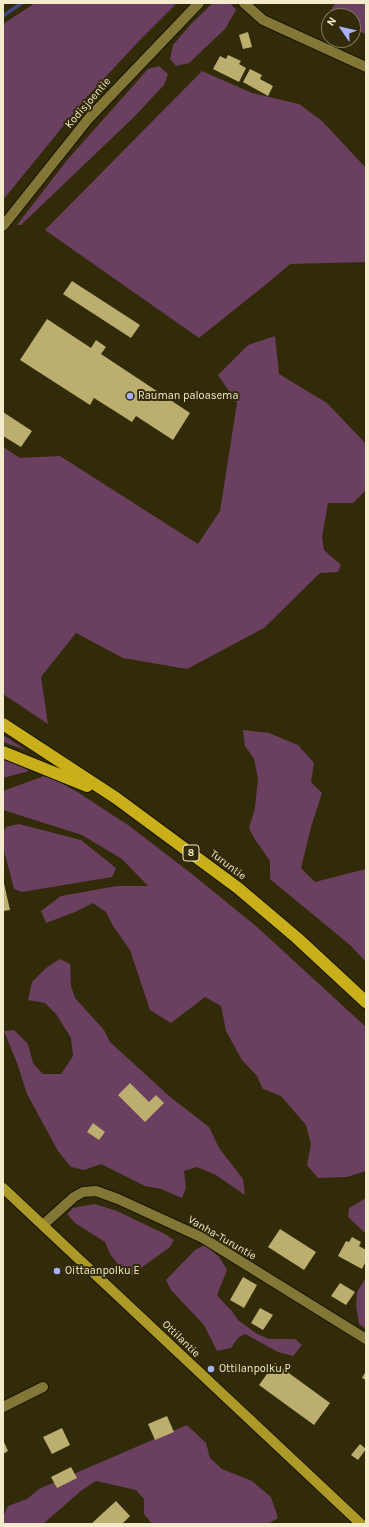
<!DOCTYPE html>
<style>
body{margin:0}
#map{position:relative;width:369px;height:1527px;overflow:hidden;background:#322b09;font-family:Karla,sans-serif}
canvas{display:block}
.frame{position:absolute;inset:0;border:4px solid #f2eccc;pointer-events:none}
.north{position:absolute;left:321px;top:8px;width:40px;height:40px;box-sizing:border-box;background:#322b09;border:1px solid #7f7857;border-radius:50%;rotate:304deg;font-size:11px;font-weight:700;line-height:16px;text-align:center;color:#f2eccc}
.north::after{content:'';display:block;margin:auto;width:14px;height:18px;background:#a8b0fc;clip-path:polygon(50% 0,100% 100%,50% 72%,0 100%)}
</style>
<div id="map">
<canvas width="369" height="1527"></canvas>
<div class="frame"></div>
<div class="north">N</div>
</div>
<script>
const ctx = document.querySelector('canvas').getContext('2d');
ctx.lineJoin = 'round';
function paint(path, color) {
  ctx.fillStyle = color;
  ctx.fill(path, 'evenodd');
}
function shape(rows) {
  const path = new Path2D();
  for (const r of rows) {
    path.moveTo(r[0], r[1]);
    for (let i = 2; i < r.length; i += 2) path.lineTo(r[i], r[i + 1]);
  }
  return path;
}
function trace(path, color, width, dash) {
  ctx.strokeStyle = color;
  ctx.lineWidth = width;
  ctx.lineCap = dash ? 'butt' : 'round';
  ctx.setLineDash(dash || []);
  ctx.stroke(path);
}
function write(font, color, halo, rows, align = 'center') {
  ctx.font = font + ' Karla,sans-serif';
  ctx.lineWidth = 4;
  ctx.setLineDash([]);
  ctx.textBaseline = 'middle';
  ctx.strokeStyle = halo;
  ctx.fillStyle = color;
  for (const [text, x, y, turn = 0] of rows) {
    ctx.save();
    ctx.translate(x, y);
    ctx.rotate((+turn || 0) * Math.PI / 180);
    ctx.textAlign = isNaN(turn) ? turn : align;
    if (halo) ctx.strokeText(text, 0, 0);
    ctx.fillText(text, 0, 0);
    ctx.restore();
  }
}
paint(shape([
 [35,3,177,3,138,42,86,98,3,200,3,24],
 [213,3,230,3,236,10,225,29,189,63,176,66,170,59,173,45,192,23],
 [335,3,366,3,366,34,353,29,353,16,332,16,329,14],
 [159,66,168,74,164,85,133,118,21,225,17,225,68,159,148,69],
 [202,71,252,93,299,104,322,121,366,168,366,262,290,264,269,282,199,338,45,230],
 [275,336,279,374,327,403,366,444,366,490,353,503,328,503,322,537,324,550,341,565,338,572,320,573,264,628,187,669,123,658,76,633,41,677,48,724,3,694,3,447,20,458,60,456,198,544,220,511,237,403,218,375,248,345],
 [243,730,269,733,298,745,314,763,311,782,322,793,311,827,301,868,315,882,366,869,366,962,350,945,270,879,270,861,254,838,249,828,255,808,258,778,254,759,245,746],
 [3,735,26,750,3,742],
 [3,757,22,766,29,771,3,778],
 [47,775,79,793,128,825,192,874,257,927,366,1027,366,1171,347,1177,318,1178,307,1165,311,1144,306,1125,281,1096,263,1089,257,1076,242,1060,226,1031,221,1006,205,997,171,1023,150,1010,130,950,113,926,106,912,93,903,75,912,46,923,41,911,61,896,117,886,148,886,122,859,82,835,3,810,3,791],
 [19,824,81,840,116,868,112,877,22,892,14,889,3,847,3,832,6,827],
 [60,959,70,964,71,986,75,998,104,1030,110,1042,169,1096,209,1127,219,1148,243,1179,245,1195,216,1175,197,1167,184,1171,186,1188,182,1198,161,1189,145,1186,101,1164,84,1170,71,1167,58,1151,27,1094,17,1063,4,1031,14,1030,28,1044,33,1063,43,1074,61,1074,73,1056,71,1038,56,1014,45,1003,28,1000,32,982,46,968],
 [366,1198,366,1234,348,1217,349,1208],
 [95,1204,117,1211,165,1234,174,1240,170,1247,141,1268,136,1276,125,1273,110,1254,105,1242,75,1223,67,1214,73,1208],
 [205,1245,219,1257,227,1270,217,1295,224,1303,231,1310,238,1320,257,1334,269,1339,295,1339,302,1345,293,1356,278,1352,245,1334,238,1338,231,1348,217,1351,204,1325,171,1290,166,1280,195,1250],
 [366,1277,366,1329,359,1324,356,1306,357,1292],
 [187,1425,206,1443,210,1458,222,1469,252,1481,271,1497,278,1518,268,1524,152,1524,144,1514,144,1499,136,1490,96,1481,82,1490,43,1524,3,1523,3,1517,8,1506,27,1499,39,1489]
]), '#6b3f5f');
trace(shape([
 [3,16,22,3]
]), '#424680', 3.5);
paint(shape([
 [248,32,252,47,243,49,239,35],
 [228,55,241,61,239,64,246,68,239,82,213,69,220,56,226,59],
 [250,69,262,75,260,79,273,86,268,96,243,82],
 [72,281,140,325,131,338,63,294],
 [47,319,91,348,96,340,106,347,101,354,190,413,173,440,136,416,132,422,94,398,90,405,20,360],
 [3,412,32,431,21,447,3,436],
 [3,879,10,910,3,911],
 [130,1083,149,1102,156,1095,164,1103,145,1122,118,1095],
 [93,1123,105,1132,99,1140,87,1132],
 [280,1229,316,1252,304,1270,268,1247],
 [352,1237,361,1242,359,1246,366,1250,366,1261,362,1269,338,1256,346,1241,349,1242],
 [243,1277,257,1285,244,1308,230,1300],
 [340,1283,355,1292,346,1305,331,1296],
 [260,1308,273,1315,263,1330,251,1323],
 [275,1363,330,1403,314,1425,259,1385],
 [366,1371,366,1380,362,1378],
 [167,1416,174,1432,155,1440,148,1424],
 [62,1428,70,1445,52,1454,43,1437],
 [3,1440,8,1451,3,1454],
 [360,1444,366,1449,358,1460,351,1455],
 [71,1467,77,1478,57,1488,51,1477],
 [116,1501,130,1516,122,1524,91,1524]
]), '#bbae6e');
const minor = shape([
 [244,3,263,20,366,67],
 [3,226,89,118,199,3],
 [43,1225,74,1197,83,1192,96,1191,118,1199,203,1238,366,1339],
 [3,1407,43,1387]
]);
const major = shape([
 [3,1188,361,1524]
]);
const highway = shape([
 [3,724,116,798,238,888,297,938,366,1002],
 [3,752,87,786]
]);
trace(minor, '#171402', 12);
trace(major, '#171402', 12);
trace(highway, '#171402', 14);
trace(minor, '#837738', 10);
trace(major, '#ad9927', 10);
trace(highway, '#c9b01b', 12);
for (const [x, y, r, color] of [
 [130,396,4,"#a8b0fc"],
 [57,1271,4,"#a8b0fc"],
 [211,1369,4,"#a8b0fc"]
]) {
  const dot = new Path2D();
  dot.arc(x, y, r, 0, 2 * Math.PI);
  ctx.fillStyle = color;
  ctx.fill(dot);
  trace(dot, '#322b09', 1.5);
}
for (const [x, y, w] of [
 [191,853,16]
]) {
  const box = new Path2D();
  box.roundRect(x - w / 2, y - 8, w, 16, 3);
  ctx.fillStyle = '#322b09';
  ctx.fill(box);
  trace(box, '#f2eccc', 1);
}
write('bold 10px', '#f2eccc', null, [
 ["8",191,853]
]);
write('11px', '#f2eccc', '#322b09', [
 ["Kodisjoentie",88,103,-49],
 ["Turuntie",228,865,37],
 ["Vanha-Turuntie",222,1238,30],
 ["Ottilantie",181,1339,44]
]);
write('11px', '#f2eccc', '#322b09', [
 ["Rauman paloasema",138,396],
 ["Oittaanpolku E",65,1271],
 ["Ottilanpolku P",219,1369]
], 'left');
</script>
